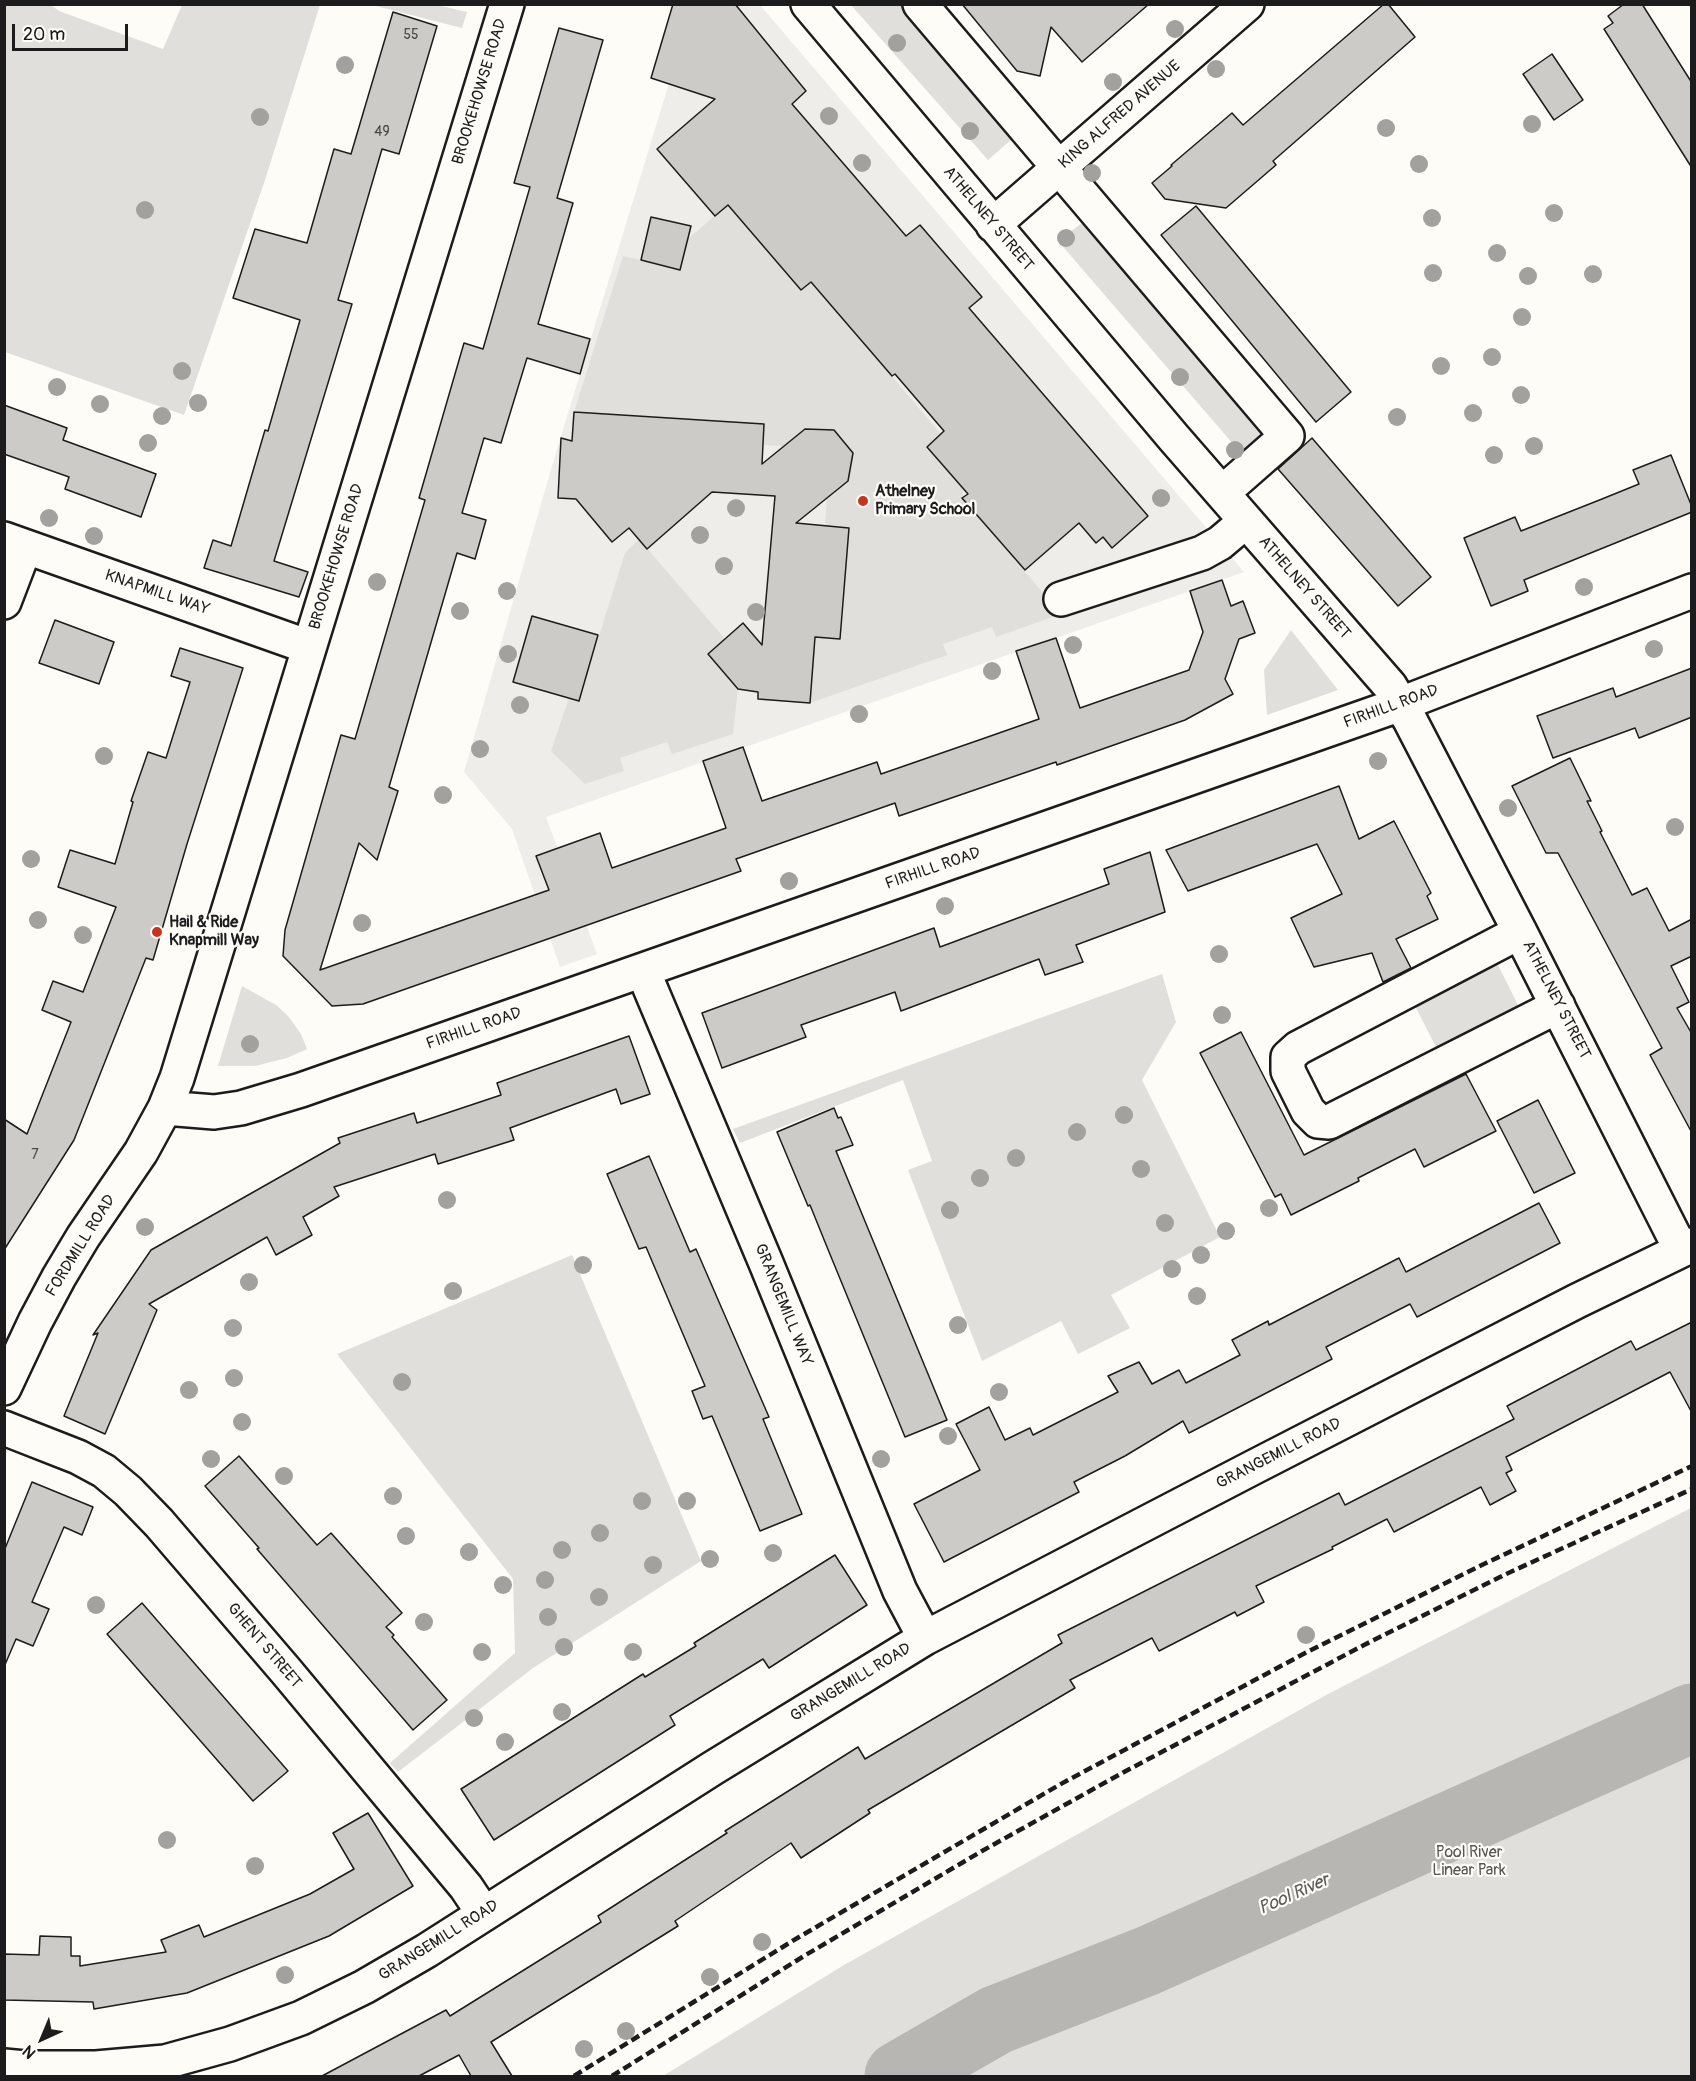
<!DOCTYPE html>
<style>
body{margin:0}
#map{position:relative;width:1696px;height:2081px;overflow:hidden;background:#fdfcf7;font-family:Pangolin,sans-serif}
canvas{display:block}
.frame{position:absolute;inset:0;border:6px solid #1c1c1c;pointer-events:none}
.north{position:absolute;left:12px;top:2009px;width:60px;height:60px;-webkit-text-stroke:4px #fdfcf7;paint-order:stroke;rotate:224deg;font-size:16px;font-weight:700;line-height:24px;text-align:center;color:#1c1c1c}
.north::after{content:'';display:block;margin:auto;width:21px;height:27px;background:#1c1c1c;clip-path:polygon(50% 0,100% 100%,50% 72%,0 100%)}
.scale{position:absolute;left:12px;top:24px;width:116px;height:27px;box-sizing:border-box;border:3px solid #1c1c1c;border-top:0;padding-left:8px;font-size:18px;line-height:21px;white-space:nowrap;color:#1c1c1c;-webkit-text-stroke:4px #fdfcf7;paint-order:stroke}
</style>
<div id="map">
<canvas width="1696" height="2081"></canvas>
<div class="frame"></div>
<div class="north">N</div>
<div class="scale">20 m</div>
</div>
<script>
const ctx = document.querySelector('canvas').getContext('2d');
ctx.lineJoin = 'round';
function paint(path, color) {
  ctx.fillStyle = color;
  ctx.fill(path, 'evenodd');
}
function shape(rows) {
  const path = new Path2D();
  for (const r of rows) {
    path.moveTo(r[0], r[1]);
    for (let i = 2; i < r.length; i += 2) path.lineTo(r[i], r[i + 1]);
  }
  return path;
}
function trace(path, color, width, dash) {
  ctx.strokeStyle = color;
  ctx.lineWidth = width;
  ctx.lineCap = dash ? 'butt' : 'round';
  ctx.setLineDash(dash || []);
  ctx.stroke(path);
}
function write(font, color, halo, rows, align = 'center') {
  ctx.font = font + ' Pangolin,sans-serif';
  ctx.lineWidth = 4.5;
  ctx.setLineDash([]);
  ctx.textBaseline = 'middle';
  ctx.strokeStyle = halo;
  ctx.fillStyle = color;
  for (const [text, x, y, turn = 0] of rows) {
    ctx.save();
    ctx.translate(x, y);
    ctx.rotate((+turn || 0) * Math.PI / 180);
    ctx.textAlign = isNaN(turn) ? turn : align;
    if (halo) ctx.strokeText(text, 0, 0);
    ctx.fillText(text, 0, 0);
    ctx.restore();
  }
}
paint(shape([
 [693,5,760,5,1244,572,546,817,597,954,560,967,512,829,464,772,554,459]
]), '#eeede9');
paint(shape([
 [5,4,51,5,59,11,163,49,182,5,320,5,265,180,184,415,5,352],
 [372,5,437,5,467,12,462,28],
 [851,5,908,5,1019,133,988,160],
 [741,193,751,232,801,290,810,283,830,304,941,434,927,447,964,489,962,498,1061,614,996,637,992,627,943,644,947,655,810,703,815,637,840,638,849,529,825,526,827,498,848,481,852,452,834,430,805,429,783,446,763,445,764,424,574,412,623,256,680,269,688,239],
 [1090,217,1276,434,1247,460,1058,241],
 [639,539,725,639,708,654,738,689,733,734,672,754,667,742,620,758,624,771,585,784,551,751,569,698,579,700,625,553],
 [1291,630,1338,690,1267,715,1264,670],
 [1493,955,1523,1015,1441,1057,1410,996],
 [1162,974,1176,1022,1142,1080,1220,1237,1111,1295,1130,1328,1078,1354,1061,1321,982,1361,908,1170,932,1161,903,1080,740,1143,733,1129],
 [242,986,276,1005,288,1016,301,1034,307,1049,287,1058,255,1066,218,1066],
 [572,1255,701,1561,533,1668,398,1772,390,1763,515,1653,513,1579,337,1354],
 [1691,1508,1691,2076,663,2076,844,1965,1328,1694]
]), '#e0dfdb');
trace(shape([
 [899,2076,996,2020,1147,1961,1692,1718]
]), '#b7b6b2', 69);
const building = shape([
 [673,4,735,4,806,91,792,104,906,236,920,225,982,297,969,308,1148,516,1112,548,1103,537,1096,543,1079,523,1025,570,962,498,968,494,927,447,944,431,895,374,892,376,811,282,801,290,728,205,715,216,657,149,715,99,651,78,673,4],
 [962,4,1149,4,1082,62,1051,27,1040,76,1017,71,962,4],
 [1384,4,1388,4,1415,37,1273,161,1276,165,1226,208,1165,199,1152,183,1172,166,1171,165,1232,113,1243,125,1384,4],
 [1624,4,1642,4,1692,83,1692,168,1604,29,1613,23,1608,16,1624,4],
 [393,12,437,26,399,154,382,149,338,300,352,304,274,561,308,572,299,597,204,568,213,540,231,546,265,430,268,431,300,320,233,298,255,229,307,243,334,149,351,154,393,12],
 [559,28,603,40,557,198,573,203,538,324,590,339,580,374,527,358,501,443,484,438,462,513,486,520,475,559,457,553,389,787,398,791,377,860,359,843,320,970,549,890,536,856,600,833,612,868,726,828,703,761,743,747,762,801,877,762,881,774,982,739,1039,719,1016,651,1056,638,1080,708,1189,670,1203,632,1190,591,1222,580,1231,606,1243,601,1255,633,1239,639,1225,679,1233,694,1185,720,1057,765,1056,762,899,816,895,803,736,859,741,871,363,1004,332,1006,283,956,285,930,341,735,355,739,425,500,419,498,464,343,483,349,530,187,514,183,559,28],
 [1552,54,1583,100,1554,120,1523,74,1552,54],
 [1196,206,1351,392,1316,422,1161,235,1196,206],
 [651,217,691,226,680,270,641,260,651,217],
 [4,405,67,428,63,440,156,474,141,517,65,489,69,477,4,454,4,405],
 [574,412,764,424,762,464,805,429,834,430,853,453,848,481,796,523,849,528,840,639,815,637,810,703,758,699,758,692,738,689,708,654,743,623,762,645,775,496,712,492,647,549,629,528,612,542,576,499,558,498,561,438,572,441,574,412],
 [1312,438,1431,577,1398,606,1278,469,1312,438],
 [1671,455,1692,507,1692,512,1524,580,1528,591,1491,606,1464,538,1515,517,1521,531,1602,499,1639,484,1633,470,1671,455],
 [532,616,598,635,579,701,513,682,532,616],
 [55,620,114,642,99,684,39,663,55,620],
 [180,648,243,668,187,844,153,960,146,958,74,1140,4,1250,4,1119,27,1134,71,1022,42,1010,53,981,83,992,116,907,58,887,70,850,115,864,133,802,131,801,148,752,166,758,190,682,171,676,180,648],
 [1692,668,1692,717,1639,738,1635,728,1553,758,1537,716,1613,688,1616,697,1692,668],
 [1570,758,1591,801,1587,801,1602,831,1600,832,1632,895,1647,888,1669,931,1692,919,1692,956,1671,966,1689,1002,1677,1008,1692,1034,1692,1133,1650,1055,1662,1048,1558,853,1546,853,1512,786,1570,758],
 [1339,786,1359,839,1394,821,1431,893,1427,896,1438,919,1396,939,1411,968,1383,982,1372,953,1314,967,1291,918,1342,894,1317,844,1188,891,1166,850,1339,786],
 [1150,852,1165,912,1076,945,1083,962,1045,975,1039,959,901,1011,895,992,801,1025,806,1037,722,1068,702,1013,934,928,940,947,1109,884,1104,869,1150,852],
 [1241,1032,1304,1155,1466,1074,1496,1131,1424,1167,1415,1149,1358,1178,1359,1181,1291,1215,1281,1194,1275,1197,1200,1053,1241,1032],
 [629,1036,650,1094,621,1104,616,1089,510,1128,514,1140,438,1164,435,1154,334,1187,339,1196,303,1217,312,1235,276,1255,267,1237,149,1304,157,1310,105,1434,64,1416,98,1333,93,1335,151,1250,340,1143,338,1138,414,1113,417,1123,501,1095,497,1083,629,1036],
 [1538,1100,1575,1173,1534,1193,1497,1121,1538,1100],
 [834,1108,838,1118,841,1117,853,1145,836,1151,947,1420,905,1437,827,1247,810,1205,808,1206,777,1132,834,1108],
 [649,1156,690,1252,696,1249,769,1417,763,1419,802,1514,760,1531,712,1416,703,1419,692,1391,705,1386,646,1247,639,1249,607,1174,649,1156],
 [1539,1203,1560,1243,1417,1317,1410,1304,1326,1347,1332,1359,1189,1433,1183,1421,1125,1456,1074,1482,1079,1492,944,1562,914,1504,980,1470,956,1424,989,1407,1005,1440,1030,1428,1033,1435,1118,1392,1108,1376,1139,1362,1152,1384,1179,1370,1186,1383,1240,1355,1232,1340,1268,1321,1269,1325,1399,1258,1406,1272,1539,1203],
 [1692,1322,1692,1413,1670,1372,1506,1457,1512,1470,1506,1473,1516,1491,1490,1505,1481,1487,1394,1532,1387,1519,1332,1547,1333,1549,1256,1586,1264,1602,1237,1616,1235,1612,1159,1651,1152,1638,1070,1680,1075,1688,868,1810,870,1813,801,1858,791,1843,675,1921,678,1926,491,2042,512,2076,471,2076,459,2055,419,2076,322,2076,446,2010,450,2016,601,1922,598,1916,727,1833,725,1831,858,1747,865,1759,1062,1643,1058,1635,1339,1493,1345,1505,1514,1419,1507,1406,1631,1341,1636,1350,1692,1322],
 [239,1456,317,1545,331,1533,402,1613,386,1627,394,1635,392,1637,447,1700,413,1730,257,1549,259,1548,205,1486,239,1456],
 [32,1482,93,1507,82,1535,64,1527,32,1602,49,1609,33,1646,16,1639,4,1667,4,1551,32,1482],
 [835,1555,867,1605,769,1668,763,1659,670,1716,675,1725,494,1840,461,1789,643,1674,645,1677,696,1646,694,1643,835,1555],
 [142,1603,288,1771,253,1801,107,1634,142,1603],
 [368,1813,413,1886,329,1936,187,1993,94,2009,93,2002,4,2000,4,1954,39,1955,40,1936,71,1937,71,1956,80,1956,80,1966,166,1952,161,1940,199,1925,204,1937,310,1894,354,1869,333,1833,368,1813]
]);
paint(building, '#cccbc8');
trace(building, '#1c1c1c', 1.5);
const minor = shape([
 [808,4,1174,438,1390,686,1410,720,1520,932,1681,1250],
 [920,4,1287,436,1222,493],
 [993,225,1247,4],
 [4,539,309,647],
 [1061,599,1202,553,1220,543,1246,521],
 [4,602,25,547],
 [1520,932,1298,1048,1288,1057,1288,1071,1308,1111,1318,1121,1329,1122,1558,1006],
 [643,971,766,1263,900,1591,925,1638],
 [165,1108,214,1112,241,1108,301,1090,1401,704,1692,591],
 [4,1388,35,1322,59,1277,83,1237,141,1152,165,1108,177,1078,507,4],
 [4,1428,78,1457,104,1471,128,1491,159,1523,286,1671,466,1887,484,1914],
 [4,2066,25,2068,96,2068,165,2062,230,2044,301,2018,364,1987,426,1951,713,1768,925,1638,1254,1467,1577,1301,1692,1245]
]);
trace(minor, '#1c1c1c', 38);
trace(minor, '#fdfcf7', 33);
trace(shape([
 [574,2076,794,1940,1059,1785,1309,1651,1486,1563,1692,1466],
 [612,2076,804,1956,982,1851,1124,1772,1364,1645,1504,1575,1692,1489]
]), '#1c1c1c', 4.5, [9, 4.5]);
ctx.fillStyle = '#a2a19e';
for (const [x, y] of [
 [1175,29],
 [897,43],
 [345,65],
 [1216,69],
 [1113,82],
 [829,116],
 [260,117],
 [1532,124],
 [1386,128],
 [970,131],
 [862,163],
 [1419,164],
 [1092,173],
 [145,210],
 [1554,213],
 [1432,218],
 [1066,238],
 [1497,253],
 [1433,273],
 [1593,274],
 [1528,276],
 [1522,317],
 [1492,357],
 [1441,366],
 [182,371],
 [1180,377],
 [57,387],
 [1521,395],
 [198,403],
 [100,404],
 [1473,413],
 [162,416],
 [1397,417],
 [148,443],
 [1534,446],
 [1235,450],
 [1494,455],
 [1161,498],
 [736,508],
 [49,518],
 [700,535],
 [94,536],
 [724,566],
 [377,582],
 [1584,587],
 [507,591],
 [460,611],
 [756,612],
 [1073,645],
 [1654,649],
 [508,654],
 [992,671],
 [520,705],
 [859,714],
 [480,749],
 [104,756],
 [1378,761],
 [443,795],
 [1508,808],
 [1675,827],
 [31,859],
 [789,881],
 [945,906],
 [38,920],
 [362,923],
 [83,935],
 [1219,954],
 [1222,1015],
 [250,1044],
 [1124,1115],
 [1077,1132],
 [1016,1158],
 [1141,1169],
 [980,1178],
 [447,1200],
 [1269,1208],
 [950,1210],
 [1165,1223],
 [145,1227],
 [1226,1231],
 [1201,1255],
 [583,1265],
 [1172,1269],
 [249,1282],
 [453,1291],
 [1197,1296],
 [958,1325],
 [233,1328],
 [234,1378],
 [402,1382],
 [189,1390],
 [999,1392],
 [242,1422],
 [948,1436],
 [211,1459],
 [881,1459],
 [284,1476],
 [393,1496],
 [642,1501],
 [687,1501],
 [600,1533],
 [406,1536],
 [562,1550],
 [469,1552],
 [773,1553],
 [710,1559],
 [653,1565],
 [545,1580],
 [503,1585],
 [599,1597],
 [96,1605],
 [548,1617],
 [424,1622],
 [1306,1635],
 [564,1647],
 [482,1652],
 [633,1652],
 [562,1712],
 [474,1718],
 [505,1742],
 [167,1840],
 [255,1866],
 [762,1942],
 [285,1975],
 [710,1977],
 [626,2031],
 [584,2049]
]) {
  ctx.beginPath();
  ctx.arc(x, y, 9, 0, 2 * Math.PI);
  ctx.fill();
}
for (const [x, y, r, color] of [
 [863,501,6,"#c8321e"],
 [157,932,6,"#c8321e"]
]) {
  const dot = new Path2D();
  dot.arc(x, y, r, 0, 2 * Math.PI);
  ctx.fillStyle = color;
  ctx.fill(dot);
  trace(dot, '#fdfcf7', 2);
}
write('14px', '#484847', null, [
 ["55",411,35],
 ["49",382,132],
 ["7",35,1155]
]);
write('16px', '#1c1c1c', '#fdfcf7', [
 ["BROOKEHOWSE ROAD",480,92,-73],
 ["KING ALFRED AVENUE",1120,115,-41],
 ["ATHELNEY STREET",988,219,50],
 ["BROOKEHOWSE ROAD",337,557,-73],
 ["ATHELNEY STREET",1304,588,49],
 ["KNAPMILL WAY",157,593,19],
 ["FIRHILL ROAD",1391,707,-20],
 ["FIRHILL ROAD",933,869,-19],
 ["ATHELNEY STREET",1556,1000,63],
 ["FIRHILL ROAD",474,1029,-19],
 ["FORDMILL ROAD",81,1246,-58],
 ["GRANGEMILL WAY",783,1305,68],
 ["GRANGEMILL ROAD",1279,1454,-27],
 ["GHENT STREET",264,1646,50],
 ["GRANGEMILL ROAD",851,1683,-31],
 ["GRANGEMILL ROAD",439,1941,-32]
]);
write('bold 16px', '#1c1c1c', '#fdfcf7', [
 ["Athelney",875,492],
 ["Primary School",875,510],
 ["Hail & Ride",169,923],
 ["Knapmill Way",169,941]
], 'left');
write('16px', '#575655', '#fdfcf7', [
 ["Pool River",1469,1853],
 ["Linear Park",1469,1871]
]);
write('italic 18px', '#5a5a58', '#fdfcf7', [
 ["Pool River",1294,1895,-24]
]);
</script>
